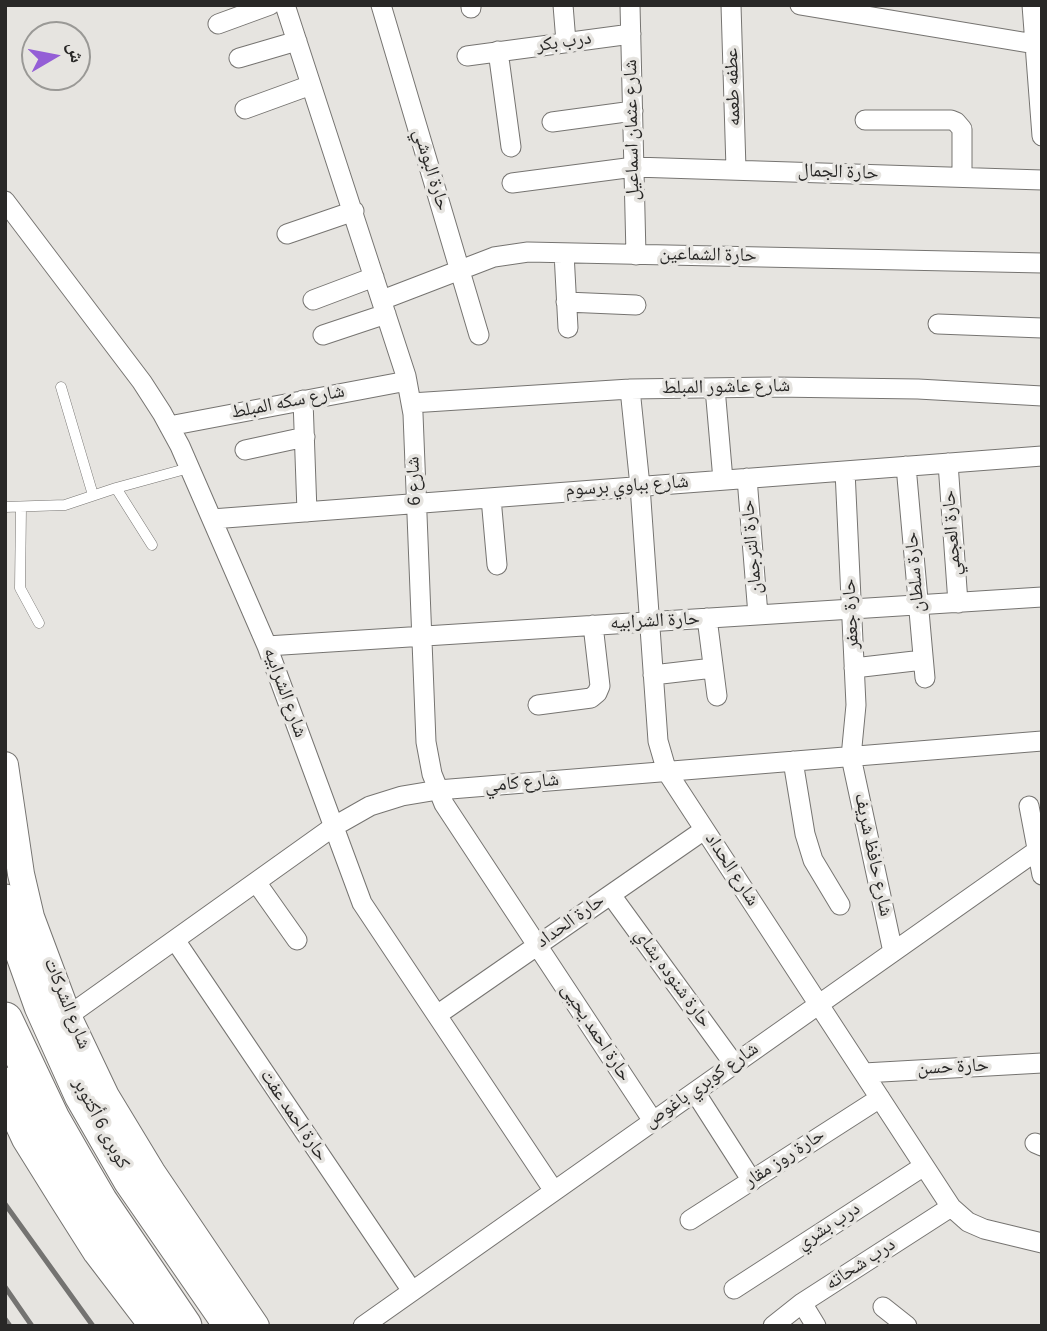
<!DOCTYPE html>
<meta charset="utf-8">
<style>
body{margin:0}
#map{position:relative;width:1047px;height:1331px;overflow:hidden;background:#e6e4e0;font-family:"Source Sans 3","Noto Naskh Arabic",sans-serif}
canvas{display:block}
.frame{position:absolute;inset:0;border:7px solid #292827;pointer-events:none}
.north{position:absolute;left:21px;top:21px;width:70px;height:70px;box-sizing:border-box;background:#e6e4e0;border:2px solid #9a9996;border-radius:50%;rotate:80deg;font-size:19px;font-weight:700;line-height:28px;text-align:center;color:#292827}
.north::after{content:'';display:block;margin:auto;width:24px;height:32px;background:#945ed6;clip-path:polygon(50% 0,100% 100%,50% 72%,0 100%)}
</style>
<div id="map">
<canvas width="1047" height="1331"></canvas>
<div class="frame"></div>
<div class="north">ش</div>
</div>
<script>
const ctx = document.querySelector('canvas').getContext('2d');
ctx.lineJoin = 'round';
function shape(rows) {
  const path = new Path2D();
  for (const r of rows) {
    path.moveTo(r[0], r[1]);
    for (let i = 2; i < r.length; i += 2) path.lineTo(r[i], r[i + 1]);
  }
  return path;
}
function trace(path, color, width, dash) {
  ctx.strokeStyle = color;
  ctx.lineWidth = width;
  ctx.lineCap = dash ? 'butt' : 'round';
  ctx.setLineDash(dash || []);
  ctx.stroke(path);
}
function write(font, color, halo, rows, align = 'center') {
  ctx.font = font + ' "Source Sans 3","Noto Naskh Arabic",sans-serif';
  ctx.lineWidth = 7;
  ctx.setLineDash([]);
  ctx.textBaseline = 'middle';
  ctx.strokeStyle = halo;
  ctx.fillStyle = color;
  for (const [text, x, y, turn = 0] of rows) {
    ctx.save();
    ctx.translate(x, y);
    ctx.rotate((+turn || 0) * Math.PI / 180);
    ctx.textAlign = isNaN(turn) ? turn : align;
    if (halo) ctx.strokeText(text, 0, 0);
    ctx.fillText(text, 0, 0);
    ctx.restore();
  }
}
const lane = shape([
 [61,387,93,495],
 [116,488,152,545],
 [5,507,65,505,116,488,189,468],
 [21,507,20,588,39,623]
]);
const street = shape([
 [285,5,406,376,413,414,426,742,432,774,444,804,653,1121],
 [381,5,479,335],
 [471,5,471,8],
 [563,5,566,42],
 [630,5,636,255],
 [731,5,736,169],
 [800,5,1035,44],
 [1032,5,1042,136],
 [218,24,270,5],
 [498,51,511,147],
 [467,56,631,34],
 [239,58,297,41],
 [245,109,311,85],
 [865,120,951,120,956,122,962,129,962,177],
 [552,122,633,111],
 [512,183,634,167,1042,180],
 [5,201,142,382,162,413,180,446,267,646,362,903,554,1191],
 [287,234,354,211],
 [564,253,568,328],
 [313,300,374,277],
 [382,300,494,257,528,252,1042,263],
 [566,302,636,305],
 [938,324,1042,328],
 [323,335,386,314],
 [715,388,723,480],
 [630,389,640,486,658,741,667,772,951,1207,968,1222,984,1229,1042,1243],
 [303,400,307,512],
 [411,403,630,389,774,387,918,389,1042,396],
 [169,426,407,381],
 [245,450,305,437],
 [948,463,958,603],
 [906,466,925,678],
 [845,471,856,705,851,757,893,952],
 [747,478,758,615],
 [491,498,497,565],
 [212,519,1042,456],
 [707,618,717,696],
 [267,646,1042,597],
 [854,668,923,660],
 [653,675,713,668],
 [538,705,591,698,597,693,600,686,593,625],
 [793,761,805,834,813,860,840,905],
 [1029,806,1042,875],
 [256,882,297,940],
 [611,895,734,1064],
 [175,940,412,1291],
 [437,1015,704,830],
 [68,1016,333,827,370,806,402,796,438,790,1042,741],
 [864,1073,1042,1063],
 [695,1092,752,1181],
 [1035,1143,1042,1146],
 [690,1220,880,1098],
 [734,1289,924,1166],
 [802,1303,816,1326],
 [883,1307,907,1326],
 [363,1326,1042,847],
 [773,1326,802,1303,951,1207]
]);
const secondary = shape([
 [5,765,21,874,31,917,68,1016,106,1096,152,1172,256,1326]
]);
const highway = shape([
 [5,902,42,1006,82,1095,131,1180,232,1326],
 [5,1020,52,1119,76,1161,100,1202,184,1326],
 [5,1085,29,1137,67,1198,100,1250,158,1326]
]);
trace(lane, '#767471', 11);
trace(street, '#767471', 21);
trace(secondary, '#767471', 28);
trace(highway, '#767471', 37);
trace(lane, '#fff', 10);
trace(street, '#fff', 19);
trace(secondary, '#fff', 26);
trace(highway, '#fff', 35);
trace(shape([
 [5,1204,93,1326],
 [5,1287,32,1326],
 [5,1319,10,1326]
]), '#747371', 5);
write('19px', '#292827', '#e6e4e0', [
 ["درب بكر",564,43,-8],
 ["عطفه طعمه",734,87,-92],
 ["شارع عثمان اسماعيل",633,130,-91],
 ["حارة البوشي",430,170,73],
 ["حارة الجمال",838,173,2],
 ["حارة الشماعين",708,256,1],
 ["شارع عاشور المبلط",726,388,-1],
 ["شارع سكه المبلط",288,403,-11],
 ["شارع 6",415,481,-92],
 ["شارع بباوي برسوم",627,487,-4],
 ["حارة العجمي",953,533,-94],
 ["حارة الترجمان",753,547,-95],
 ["حارة سلطان",916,572,-95],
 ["حارة جعفر",852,614,-93],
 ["حارة الشرابيه",655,622,-3],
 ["شارع الشرابيه",284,693,70],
 ["شارع كامي",522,784,-5],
 ["شارع حافظ شريف",872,855,78],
 ["شارع الحداد",731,870,57],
 ["حارة الحداد",571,922,-35],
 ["حارة شنوده بشاي",672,979,54],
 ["شارع الشركات",66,1004,68],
 ["حارة احمد يحيى",595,1033,57],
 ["حارة حسن",953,1068,-3],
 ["شارع كوبري باغوص",702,1086,-35],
 ["حارة احمد عفت",293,1116,56],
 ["كوبرى 6 أكتوبر",100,1124,62],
 ["حارة روز مقار",785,1159,-33],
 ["درب بشري",829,1227,-33],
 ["درب شحاته",861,1265,-33]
]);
</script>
